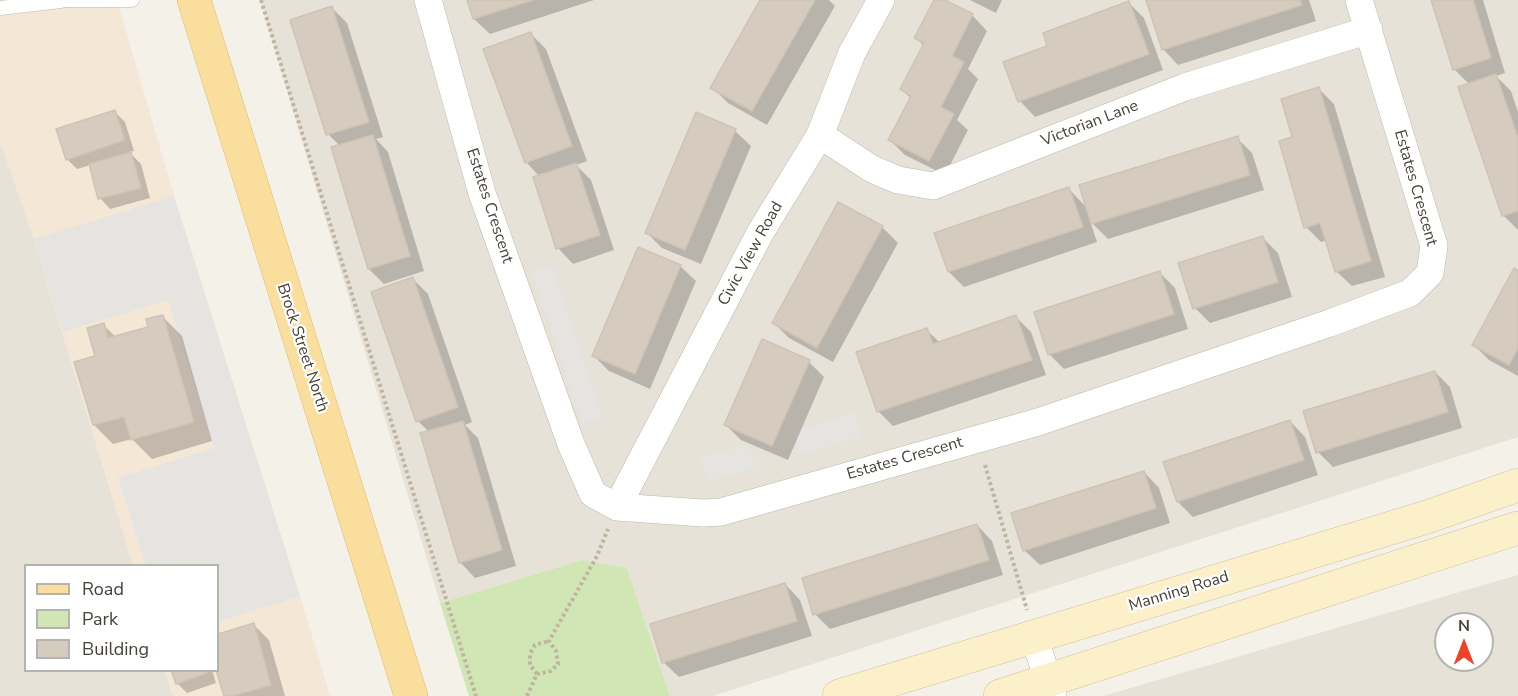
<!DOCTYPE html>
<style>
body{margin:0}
#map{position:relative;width:1518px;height:696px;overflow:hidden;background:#f4f1e9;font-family:"Nunito Sans",sans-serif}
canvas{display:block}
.legend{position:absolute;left:24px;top:564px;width:195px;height:108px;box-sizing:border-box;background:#fff;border:2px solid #b5b3af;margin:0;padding:8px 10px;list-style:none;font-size:18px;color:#474138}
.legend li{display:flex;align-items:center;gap:12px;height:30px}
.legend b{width:30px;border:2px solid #b5b3af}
.north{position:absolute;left:1434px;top:612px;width:60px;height:60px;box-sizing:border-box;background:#fff;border:2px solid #b5b3af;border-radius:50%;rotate:0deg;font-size:16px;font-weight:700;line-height:24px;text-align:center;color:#474138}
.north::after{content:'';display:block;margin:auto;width:21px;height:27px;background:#ef4226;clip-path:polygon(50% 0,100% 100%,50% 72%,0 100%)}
</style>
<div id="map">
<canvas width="1518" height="696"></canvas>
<ul class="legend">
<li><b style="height:8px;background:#f9de9d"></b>Road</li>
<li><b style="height:16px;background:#d0e6b4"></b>Park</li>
<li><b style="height:16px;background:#d5ccbf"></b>Building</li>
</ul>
<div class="north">N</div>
</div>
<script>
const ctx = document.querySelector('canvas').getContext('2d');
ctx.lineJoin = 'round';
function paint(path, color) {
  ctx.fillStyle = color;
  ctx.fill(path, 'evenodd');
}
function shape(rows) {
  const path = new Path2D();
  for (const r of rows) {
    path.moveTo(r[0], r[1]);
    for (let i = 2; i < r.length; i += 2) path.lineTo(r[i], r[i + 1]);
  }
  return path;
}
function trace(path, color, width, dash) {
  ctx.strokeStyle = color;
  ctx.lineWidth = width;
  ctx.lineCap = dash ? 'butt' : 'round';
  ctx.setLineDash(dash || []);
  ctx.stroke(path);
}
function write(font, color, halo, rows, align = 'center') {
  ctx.font = font + ' "Nunito Sans",sans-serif';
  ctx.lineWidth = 4.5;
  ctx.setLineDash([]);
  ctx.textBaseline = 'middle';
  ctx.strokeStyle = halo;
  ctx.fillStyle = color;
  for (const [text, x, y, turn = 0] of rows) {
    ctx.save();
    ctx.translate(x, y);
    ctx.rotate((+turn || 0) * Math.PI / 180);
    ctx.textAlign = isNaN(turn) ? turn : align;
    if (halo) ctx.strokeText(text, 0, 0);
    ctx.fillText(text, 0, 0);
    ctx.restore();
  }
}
paint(shape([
 [260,0,1518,0,1518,437,713,696,670,696,627,568,582,560,440,603],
 [0,140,34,239,133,565,26,566,26,670,165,671,173,696,0,696],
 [1518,575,1518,696,1103,696],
 [1446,624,1482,624,1482,660,1446,660]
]), '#e7e2d8');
paint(shape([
 [0,0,117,0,174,196,300,596,330,696,173,696,165,671,218,670,218,566,133,565,34,239,0,140]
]), '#f4e7d6');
paint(shape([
 [582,560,627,568,670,696,469,696,440,603]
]), '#d0e6b4');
paint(shape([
 [174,196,300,596,218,622,218,566,146,565,118,478,214,448,168,300,63,332,34,239],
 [552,265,603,418,582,424,532,272],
 [855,413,862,436,801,455,794,432],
 [749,445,756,468,707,481,701,458]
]), '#e5e4e1');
paint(shape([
 [468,0,594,0,490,34,474,19],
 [762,0,829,0,835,6,767,125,728,103,712,87],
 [935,0,942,0,972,15,987,31,968,69,978,79,957,120,968,130,945,175,905,155,890,140,911,99,902,89,924,46,916,38],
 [970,0,1002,0,996,13],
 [1150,0,1309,0,1316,21,1178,65,1163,49],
 [1433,0,1483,0,1505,73,1496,76,1511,91,1518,112,1518,230,1503,215,1470,85,1454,69],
 [1129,3,1144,18,1163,70,1035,117,1020,101,1049,47],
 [332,8,347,23,383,137,376,139,388,152,424,271,384,284,369,269,340,146,328,134],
 [531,34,546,49,587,161,576,165,591,180,614,250,573,264,558,248,540,177,526,162],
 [1319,89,1334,104,1385,277,1352,286,1336,271,1327,240,1321,242,1306,227,1294,138],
 [115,112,125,122,134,151,129,152,141,164,150,198,110,209,100,198,91,165,77,169,67,159],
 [696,114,735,131,751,146,701,264,662,248,646,232],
 [1237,138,1252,153,1264,190,1108,239,1090,221,1097,242,964,287,949,272,1069,189,1087,208],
 [839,204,882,227,898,243,833,362,789,338,774,323],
 [1263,238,1278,253,1292,297,1210,323,1195,308],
 [680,266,696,281,650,389,609,371,594,356],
 [1518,271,1518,376,1489,360,1474,345],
 [1160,273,1175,288,1188,329,1064,369,1049,354],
 [413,279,428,294,472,422,465,425,478,438,516,566,475,578,460,562,429,432,418,421],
 [162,316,182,336,212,441,152,459,132,439,113,444,94,425,96,357,103,325,116,337,150,328],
 [1016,317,1031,332,1046,375,893,426,878,411,927,330,940,343],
 [809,362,824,377,788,460,741,440,726,425],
 [1435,372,1450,387,1462,428,1333,467,1318,452],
 [1290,421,1305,437,1318,475,1193,517,1178,502],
 [1144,472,1159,488,1170,523,1040,565,1024,550],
 [977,525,992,541,1003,575,830,629,815,614],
 [785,584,800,600,812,636,679,677,663,662],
 [254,625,269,640,285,696,225,696,218,669,218,635],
 [173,670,212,670,216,683,187,693,177,683]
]), '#0003');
const building = shape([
 [467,0,533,0,473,19,467,0],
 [760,0,815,0,752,111,710,88,760,0],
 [934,0,945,0,973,14,952,56,964,62,941,107,954,114,929,161,888,140,911,96,900,89,924,43,914,38,934,0],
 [1146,0,1300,0,1302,5,1162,50,1146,0],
 [1431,0,1473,0,1491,58,1453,70,1431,0],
 [1129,1,1149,54,1018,102,1003,62,1047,46,1043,33,1129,1],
 [332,6,369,122,326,135,290,20,332,6],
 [531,32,572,146,525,163,483,49,531,32],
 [1496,74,1518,138,1518,211,1502,216,1458,87,1496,74],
 [1319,87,1371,261,1335,272,1320,223,1304,228,1279,141,1292,137,1281,99,1319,87],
 [115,110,125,140,66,160,56,129,115,110],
 [696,112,736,129,685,250,645,233,696,112],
 [373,135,410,256,368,269,331,147,373,135],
 [1238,136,1250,175,1091,224,1079,185,1238,136],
 [131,152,141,188,98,199,89,164,131,152],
 [576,163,600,235,556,249,533,177,576,163],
 [1069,187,1083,227,948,272,934,233,1069,187],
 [838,202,883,226,817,348,772,323,838,202],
 [1263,236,1278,282,1193,309,1178,263,1263,236],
 [638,247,681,265,635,374,592,356,638,247],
 [1514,268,1518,270,1518,348,1509,365,1472,345,1514,268],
 [1160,271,1174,314,1048,355,1034,312,1160,271],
 [413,277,458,407,416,422,371,292,413,277],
 [163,315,194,422,131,440,124,417,93,425,74,362,95,356,87,328,104,323,108,338,148,327,146,319,163,315],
 [1016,315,1032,360,877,412,856,352,927,328,933,344,1016,315],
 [762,339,810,360,772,446,724,425,762,339],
 [1435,371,1448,412,1316,453,1303,411,1435,371],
 [1290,420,1304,460,1177,502,1163,462,1290,420],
 [463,421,502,550,459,563,420,433,463,421],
 [1144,471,1156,508,1023,551,1011,513,1144,471],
 [977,524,989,560,813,615,802,578,977,524],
 [785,583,797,621,662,663,650,624,785,583],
 [254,623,271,685,232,696,224,696,216,670,218,634,254,623],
 [171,670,206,670,207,673,176,684,171,670]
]);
paint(building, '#d5ccbf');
trace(building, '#cfc4b3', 1.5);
const service = shape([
 [60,0,132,0],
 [0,8,61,1]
]);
const minor = shape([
 [428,0,482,193,571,444,593,494,617,507,703,513,721,512,1038,422,1330,323,1410,293,1430,273,1434,246,1359,0],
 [820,135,872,169,898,180,933,186,1185,87,1369,30],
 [617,507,760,233,820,135,852,53,881,0],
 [1034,636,1053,696]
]);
const secondary = shape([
 [839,696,1427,517,1518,485],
 [1000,696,1518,528]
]);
const primary = shape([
 [194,0,411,696]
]);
trace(service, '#bfb8ac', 15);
trace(minor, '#bfb8ac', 28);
trace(secondary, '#d1c39b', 34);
trace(primary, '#debb6d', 34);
trace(shape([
 [261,0,476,696],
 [985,465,1027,610],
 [537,674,530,665,530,654,535,645,549,641],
 [527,696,537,674,551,671,558,664,556,651,549,641,597,556,608,529]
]), '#c0b49e', 4, [3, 3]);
trace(service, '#fff', 14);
trace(minor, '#fff', 27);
trace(secondary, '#fcf0cb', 33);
trace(primary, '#f9de9d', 33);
write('16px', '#474138', '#fff', [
 ["Victorian Lane",1090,124,-21],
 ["Estates Crescent",1415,188,74],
 ["Estates Crescent",489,206,72],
 ["Civic View Road",751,254,-61],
 ["Brock Street North",302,348,72],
 ["Estates Crescent",905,459,-16],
 ["Manning Road",1179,592,-17]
]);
</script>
